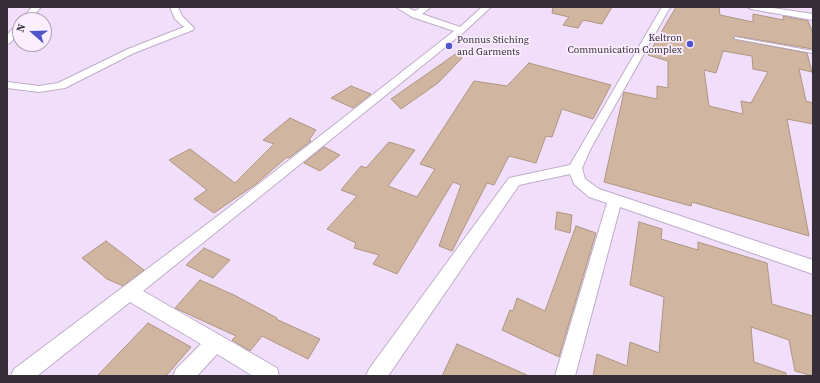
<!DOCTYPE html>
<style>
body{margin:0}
#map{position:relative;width:820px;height:383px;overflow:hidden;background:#f1defa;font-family:"Source Serif 4",serif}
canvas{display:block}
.frame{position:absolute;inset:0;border:8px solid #362f39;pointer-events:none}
.north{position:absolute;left:12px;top:12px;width:40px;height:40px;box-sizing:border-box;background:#faeeff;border:1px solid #aca2b0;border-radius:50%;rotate:290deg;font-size:11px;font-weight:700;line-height:16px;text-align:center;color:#362f39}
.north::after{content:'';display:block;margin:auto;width:14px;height:18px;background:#4e54ca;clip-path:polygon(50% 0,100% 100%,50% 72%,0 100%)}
</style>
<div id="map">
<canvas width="820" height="383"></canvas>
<div class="frame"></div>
<div class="north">N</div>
</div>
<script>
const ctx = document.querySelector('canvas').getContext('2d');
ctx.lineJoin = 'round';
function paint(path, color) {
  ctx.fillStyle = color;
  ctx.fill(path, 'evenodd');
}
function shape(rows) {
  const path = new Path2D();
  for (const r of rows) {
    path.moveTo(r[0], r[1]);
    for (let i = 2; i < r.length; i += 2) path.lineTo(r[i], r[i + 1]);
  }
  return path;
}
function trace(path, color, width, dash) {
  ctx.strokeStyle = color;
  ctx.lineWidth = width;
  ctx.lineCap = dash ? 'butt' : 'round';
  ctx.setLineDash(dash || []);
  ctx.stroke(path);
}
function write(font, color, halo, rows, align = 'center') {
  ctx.font = font + ' "Source Serif 4",serif';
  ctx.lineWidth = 3.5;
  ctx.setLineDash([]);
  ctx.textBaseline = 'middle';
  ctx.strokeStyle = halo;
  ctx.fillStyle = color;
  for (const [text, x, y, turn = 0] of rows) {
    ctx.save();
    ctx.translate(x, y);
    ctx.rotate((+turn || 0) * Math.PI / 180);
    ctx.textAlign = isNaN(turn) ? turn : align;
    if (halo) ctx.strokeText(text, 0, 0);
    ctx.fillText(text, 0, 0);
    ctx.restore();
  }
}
const building = shape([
 [553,7,612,7,602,24,583,20,578,28,563,25,569,17,552,13,553,7],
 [676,7,719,7,720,15,753,22,753,14,784,20,783,16,808,21,813,33,813,49,735,36,734,39,807,53,812,72,799,69,806,101,813,103,813,124,787,119,809,236,692,202,691,206,604,182,624,92,657,99,657,86,668,88,668,61,648,55,676,7],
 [723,51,752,56,753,69,768,72,751,103,741,101,743,114,709,106,704,70,716,73,723,51],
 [457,53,462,58,438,83,401,109,391,99,457,53],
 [529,63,611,85,593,119,562,109,552,137,546,136,536,163,509,156,494,185,487,183,452,251,439,246,461,185,453,182,397,274,373,264,379,255,354,248,356,243,327,229,357,196,341,190,361,166,366,168,389,142,415,150,388,186,417,197,435,169,420,164,474,81,507,86,529,63],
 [351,86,371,94,353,108,331,98,351,86],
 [290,118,316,130,309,140,311,141,289,158,287,157,256,184,214,213,194,199,207,190,169,160,190,149,235,183,274,144,263,140,290,118],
 [324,147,340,155,320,171,304,163,324,147],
 [557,212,572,215,570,233,555,229,557,212],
 [639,222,662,229,661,239,698,250,698,242,767,263,772,304,813,316,813,376,795,371,789,340,751,327,754,362,786,373,786,376,593,376,597,354,627,366,630,342,659,353,664,297,630,285,639,222],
 [576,226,596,233,559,357,502,330,510,310,513,311,517,298,545,311,576,226],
 [106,241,144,270,123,286,107,279,82,258,106,241],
 [204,248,230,260,213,278,186,265,204,248],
 [200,280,234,295,277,318,276,319,320,339,308,359,262,336,250,351,232,340,236,336,175,308,200,280],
 [148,323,191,347,166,376,97,376,148,323],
 [457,344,529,376,442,376,457,344]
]);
paint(building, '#d0b6a0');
trace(building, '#ae9580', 1);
const service = shape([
 [735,37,813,51,813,53,737,39,735,39,735,37]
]);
const minor = shape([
 [32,7,41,7,30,20,21,20,32,7],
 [170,7,178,7,182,16,194,28,193,30,134,53,65,88,39,92,7,88,7,82,39,86,58,83,128,49,184,27,175,19,170,7],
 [396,7,406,7,415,11,421,7,431,7,422,14,460,27,482,7,491,7,464,32,143,291,277,368,279,376,253,376,217,354,197,376,173,376,176,369,201,344,130,302,37,376,11,376,14,369,223,212,454,31,412,17,396,7],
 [662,7,670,7,591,148,582,168,585,179,599,189,813,260,813,274,620,207,575,376,555,376,607,203,589,197,574,184,570,174,519,185,388,376,366,376,369,369,509,178,570,165,662,7],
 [747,7,766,7,813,14,813,20,751,9,747,7],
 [20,23,20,32,10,43,7,44,7,35,17,24,20,23]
]);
trace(service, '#bfadc8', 2);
trace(minor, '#bfadc8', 2);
paint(service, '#fff');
paint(minor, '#fff');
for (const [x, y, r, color] of [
 [690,44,4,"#4e54ca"],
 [449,46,4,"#4e54ca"]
]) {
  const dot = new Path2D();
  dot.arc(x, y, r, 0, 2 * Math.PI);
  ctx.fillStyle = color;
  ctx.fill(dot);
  trace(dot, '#faeeff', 1.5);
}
write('10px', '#362f39', '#faeeff', [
 ["Keltron",682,38],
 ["Communication Complex",682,50],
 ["Ponnus Stiching",457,40,"left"],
 ["and Garments",457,52,"left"]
], 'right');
</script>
